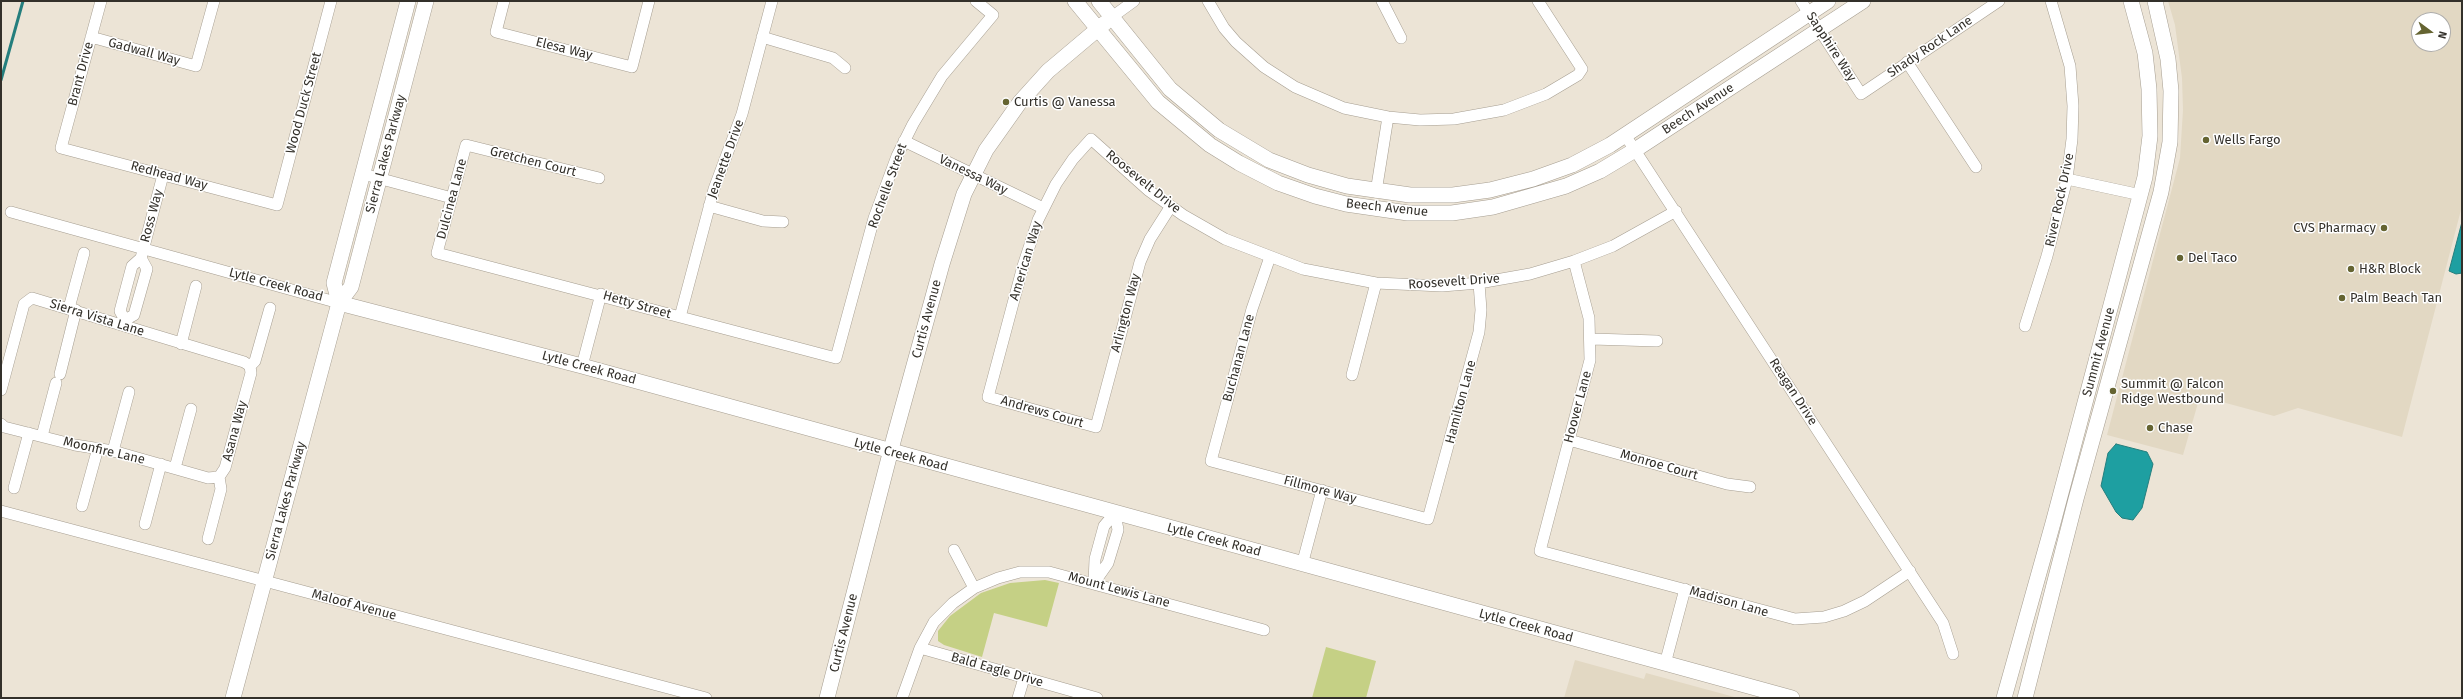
<!DOCTYPE html>
<style>
body{margin:0}
#map{position:relative;width:2463px;height:699px;overflow:hidden;background:#ece4d6;font-family:"Fira Sans",sans-serif}
canvas{display:block}
.frame{position:absolute;inset:0;border:2px solid #33302a;pointer-events:none}
.north{position:absolute;left:2411px;top:12px;width:40px;height:40px;box-sizing:border-box;background:#fff;border:1px solid #adacaa;border-radius:50%;rotate:105deg;font-size:11px;font-weight:700;line-height:16px;text-align:center;color:#33302a}
.north::after{content:'';display:block;margin:auto;width:14px;height:18px;background:#656431;clip-path:polygon(50% 0,100% 100%,50% 72%,0 100%)}
</style>
<div id="map">
<canvas width="2463" height="699"></canvas>
<div class="frame"></div>
<div class="north">N</div>
</div>
<script>
const ctx = document.querySelector('canvas').getContext('2d');
ctx.lineJoin = 'round';
function paint(path, color) {
  ctx.fillStyle = color;
  ctx.fill(path, 'evenodd');
}
function shape(rows) {
  const path = new Path2D();
  for (const r of rows) {
    path.moveTo(r[0], r[1]);
    for (let i = 2; i < r.length; i += 2) path.lineTo(r[i], r[i + 1]);
  }
  return path;
}
function trace(path, color, width, dash) {
  ctx.strokeStyle = color;
  ctx.lineWidth = width;
  ctx.lineCap = dash ? 'butt' : 'round';
  ctx.setLineDash(dash || []);
  ctx.stroke(path);
}
function write(font, color, halo, rows, align = 'center') {
  ctx.font = font + ' "Fira Sans",sans-serif';
  ctx.lineWidth = 3;
  ctx.setLineDash([]);
  ctx.textBaseline = 'middle';
  ctx.strokeStyle = halo;
  ctx.fillStyle = color;
  for (const [text, x, y, turn = 0] of rows) {
    ctx.save();
    ctx.translate(x, y);
    ctx.rotate((+turn || 0) * Math.PI / 180);
    ctx.textAlign = isNaN(turn) ? turn : align;
    if (halo) ctx.strokeText(text, 0, 0);
    ctx.fillText(text, 0, 0);
    ctx.restore();
  }
}
paint(shape([
 [2168,1,2462,1,2462,206,2402,437,2298,408,2274,416,2200,396,2183,455,2107,435,2180,158,2183,110,2182,78,2175,25],
 [2419,20,2443,20,2443,44,2419,44],
 [1575,660,1644,679,1646,673,1738,698,1564,698]
]), '#e2d8c3');
paint(shape([
 [1045,580,1059,583,1047,627,994,613,982,657,944,645,938,641,938,631,950,616,981,593,1010,583],
 [1326,647,1376,661,1366,698,1312,698]
]), '#c5d085');
const water = shape([
 [2462,222,2462,273,2456,274,2449,271,2462,222],
 [2116,444,2147,452,2153,464,2142,508,2133,520,2122,518,2116,512,2101,486,2108,453,2116,444]
]);
paint(water, '#1e9fa1');
trace(water, '#247e7d', 1);
trace(shape([
 [1,80,23,1]
]), '#247e7d', 3);
const street = shape([
 [101,1,61,148,277,205,331,1],
 [504,1,496,32,632,67,649,1],
 [1208,1,1224,28,1236,42,1264,67,1295,87,1344,108,1388,117,1420,120,1454,119,1504,110,1546,94,1578,75,1582,69,1538,1],
 [1382,1,1401,38],
 [1801,1,1861,94,1999,1],
 [1112,17,1134,1],
 [91,37,196,66,214,1],
 [762,37,833,58,845,68],
 [1907,62,1976,167],
 [1625,135,1943,623,1953,654],
 [904,141,1043,208],
 [363,174,452,198],
 [599,178,466,145,437,253,836,358,874,218,897,156,913,124,942,76,993,15,976,1],
 [2067,179,2141,195],
 [1376,192,1388,117],
 [709,206,763,221,783,222],
 [1171,206,1150,239,1140,262,1096,427,988,397,1023,266,1038,220,1056,184,1073,159,1091,139,1148,190,1183,215,1225,239,1303,269,1376,283,1442,286,1479,283,1530,274,1574,261,1613,246,1676,211],
 [11,212,339,303],
 [1270,257,1252,309,1211,461,1428,519,1479,332,1481,310,1479,283],
 [141,258,147,269,134,315,125,320,120,311,132,266,141,258,163,175],
 [1574,261,1589,318,1590,360,1540,551,1795,619,1824,617,1844,611,1865,601,1910,571],
 [69,308,84,253],
 [680,317,714,189,742,114,772,1],
 [2025,326,2047,256,2067,179,2072,139,2073,106,2070,66,2051,1],
 [1592,339,1657,341],
 [181,344,196,286],
 [250,366,255,361,270,308],
 [582,366,601,294],
 [60,374,76,310],
 [1352,375,1376,283],
 [1,390,24,304,32,298,244,362,250,366,251,373,225,468,219,477,208,478,113,451,75,445,4,427,1,424],
 [42,436,56,383],
 [1569,440,1727,484,1750,487],
 [113,451,129,392],
 [175,468,191,409],
 [14,488,29,433],
 [82,506,98,448],
 [1,511,706,698],
 [145,524,161,464],
 [208,539,221,489,219,477],
 [954,550,974,588],
 [1302,565,1322,490],
 [1094,583,1108,563,1118,530,1115,513],
 [1094,583,1095,559,1104,526,1115,513],
 [920,648,1097,698],
 [1665,664,1685,589],
 [902,698,920,648,934,622,953,603,974,588,998,578,1020,572,1049,572,1264,630],
 [1018,698,1024,678]
]);
const secondary = shape([
 [1075,1,1158,102,1210,145,1239,163,1278,183,1315,196,1346,204,1408,213,1452,213,1493,207,1566,186,1600,171,1635,150,1863,1],
 [1099,1,1170,89,1219,130,1269,160,1308,175,1347,186,1410,195,1453,195,1490,190,1533,179,1572,165,1610,145,1828,1],
 [339,303,582,366,1792,698],
 [339,303,334,283,408,1],
 [233,698,339,303,351,287,426,1],
 [827,698,894,438,942,264,964,194,986,150,1020,102,1048,71,1105,23],
 [2004,698,2053,523,2145,177,2150,136,2149,89,2145,53,2131,1],
 [2025,698,2076,499,2161,192,2170,142,2171,91,2168,59,2155,1]
]);
trace(street, '#a69e91', 12);
trace(secondary, '#a69e91', 16);
trace(street, '#fff', 11);
trace(secondary, '#fff', 15);
for (const [x, y, r, color] of [
 [1006,102,4,"#656431"],
 [2206,140,4,"#656431"],
 [2384,228,4,"#656431"],
 [2180,258,4,"#656431"],
 [2351,269,4,"#656431"],
 [2342,298,4,"#656431"],
 [2113,391,4,"#656431"],
 [2150,428,4,"#656431"]
]) {
  const dot = new Path2D();
  dot.arc(x, y, r, 0, 2 * Math.PI);
  ctx.fillStyle = color;
  ctx.fill(dot);
  trace(dot, '#fff', 1.5);
}
write('13px', '#33302a', '#fff', [
 ["Sapphire Way",1831,47,57],
 ["Shady Rock Lane",1930,47,-34],
 ["Elesa Way",564,49,14],
 ["Gadwall Way",144,52,15],
 ["Brant Drive",81,74,-75],
 ["Wood Duck Street",304,103,-75],
 ["Beech Avenue",1698,109,-33],
 ["Sierra Lakes Parkway",386,154,-75],
 ["Jeanette Drive",726,159,-70],
 ["Gretchen Court",533,162,14],
 ["Vanessa Way",973,175,26],
 ["Redhead Way",169,176,15],
 ["Roosevelt Drive",1143,182,39],
 ["Rochelle Street",888,186,-70],
 ["Dulcinea Lane",452,199,-75],
 ["River Rock Drive",2060,200,-78],
 ["Beech Avenue",1387,208,6],
 ["Ross Way",152,216,-75],
 ["American Way",1026,261,-73],
 ["Roosevelt Drive",1454,282,-4],
 ["Lytle Creek Road",276,285,15],
 ["Hetty Street",637,305,16],
 ["Arlington Way",1126,313,-75],
 ["Sierra Vista Lane",97,318,17],
 ["Curtis Avenue",927,319,-75],
 ["Summit Avenue",2099,352,-75],
 ["Buchanan Lane",1239,358,-75],
 ["Lytle Creek Road",589,368,15],
 ["Reagan Drive",1793,392,57],
 ["Hamilton Lane",1461,402,-75],
 ["Hoover Lane",1578,407,-75],
 ["Andrews Court",1042,412,16],
 ["Asana Way",235,431,-75],
 ["Moonfire Lane",104,451,13],
 ["Lytle Creek Road",901,455,15],
 ["Monroe Court",1659,465,16],
 ["Fillmore Way",1320,490,15],
 ["Sierra Lakes Parkway",286,501,-75],
 ["Lytle Creek Road",1214,540,15],
 ["Mount Lewis Lane",1119,590,15],
 ["Madison Lane",1729,602,16],
 ["Maloof Avenue",354,605,15],
 ["Lytle Creek Road",1526,626,15],
 ["Curtis Avenue",844,633,-76],
 ["Bald Eagle Drive",997,670,16]
]);
write('13px', '#33302a', '#fff', [
 ["Curtis @ Vanessa",1014,102],
 ["Wells Fargo",2214,140],
 ["CVS Pharmacy",2376,228,"right"],
 ["Del Taco",2188,258],
 ["H&R Block",2359,269],
 ["Palm Beach Tan",2350,298],
 ["Summit @ Falcon",2121,384],
 ["Ridge Westbound",2121,399],
 ["Chase",2158,428]
], 'left');
</script>
